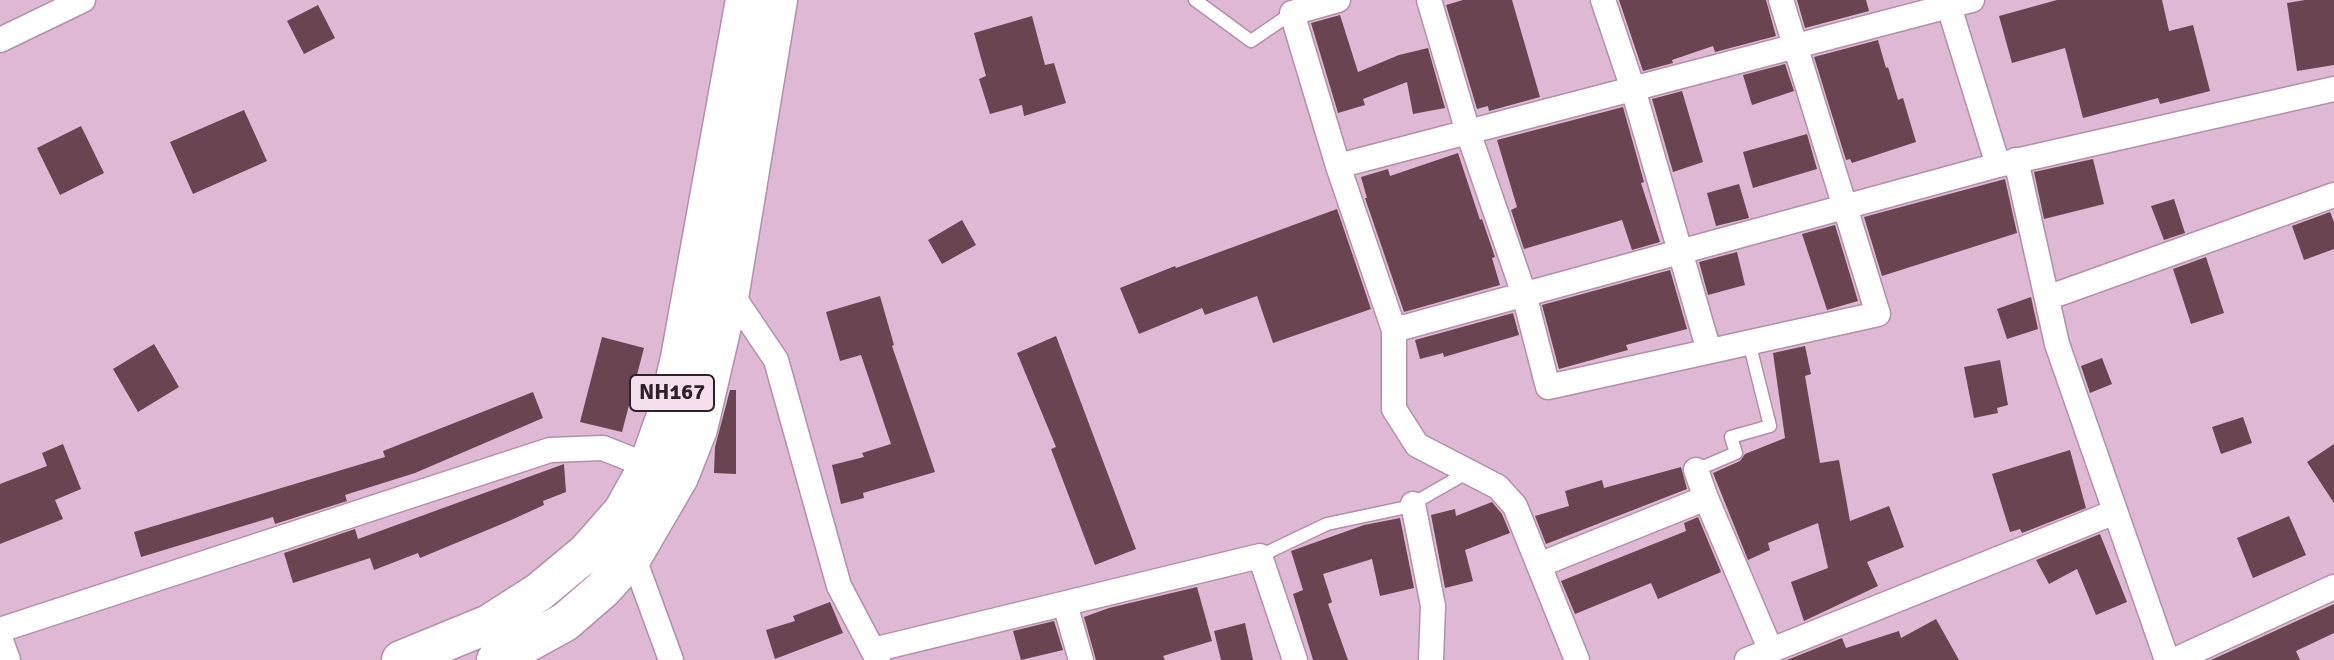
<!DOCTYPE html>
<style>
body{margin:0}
canvas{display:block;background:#dfb9d3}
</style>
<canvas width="2334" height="660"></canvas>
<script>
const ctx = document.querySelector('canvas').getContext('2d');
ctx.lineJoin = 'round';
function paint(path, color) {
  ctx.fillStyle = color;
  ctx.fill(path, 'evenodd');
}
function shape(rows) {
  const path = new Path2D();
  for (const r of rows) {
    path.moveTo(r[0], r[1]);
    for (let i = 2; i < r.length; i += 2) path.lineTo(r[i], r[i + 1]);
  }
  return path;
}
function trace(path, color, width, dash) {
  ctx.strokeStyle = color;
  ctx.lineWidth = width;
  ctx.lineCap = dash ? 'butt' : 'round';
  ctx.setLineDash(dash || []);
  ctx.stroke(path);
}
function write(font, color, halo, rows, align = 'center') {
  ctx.font = font + ' Signika,sans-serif';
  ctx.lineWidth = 8;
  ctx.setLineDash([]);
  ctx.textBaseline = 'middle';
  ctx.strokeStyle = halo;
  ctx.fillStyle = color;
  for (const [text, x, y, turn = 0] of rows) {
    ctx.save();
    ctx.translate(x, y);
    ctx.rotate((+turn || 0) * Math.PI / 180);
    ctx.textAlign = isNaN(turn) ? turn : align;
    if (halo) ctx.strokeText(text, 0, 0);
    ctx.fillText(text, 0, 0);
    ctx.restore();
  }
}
paint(shape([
 [1463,0,1512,0,1540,97,1489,111,1488,106,1477,109,1446,5],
 [1619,0,1766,0,1776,36,1715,52,1713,46,1672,60,1673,63,1643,71],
 [1797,0,1866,0,1869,11,1805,28],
 [2057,0,2162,0,2169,31,2193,25,2210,91,2160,104,2158,98,2083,118,2065,48,2012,63,1999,16],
 [2305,0,2334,0,2334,65,2297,71,2287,3],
 [318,5,335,38,304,54,287,21],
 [1340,15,1358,72,1399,55,1428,48,1445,108,1413,114,1407,82,1363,99,1365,105,1338,113,1311,23],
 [1032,16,1045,65,1054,63,1066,103,1024,116,1022,105,990,114,979,79,986,76,974,33],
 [1878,40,1886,68,1888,67,1898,100,1903,98,1916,142,1852,163,1850,159,1846,160,1814,57],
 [1785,64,1794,91,1752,105,1743,75],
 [1682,91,1703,162,1673,172,1652,99],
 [1623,107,1644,182,1641,183,1660,242,1632,250,1622,220,1524,249,1511,210,1517,207,1497,140],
 [244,110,267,161,193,194,170,142],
 [81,126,104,173,60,195,37,148],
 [1807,134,1817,169,1753,188,1743,152],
 [1458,153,1480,220,1482,219,1495,257,1492,258,1500,285,1404,312,1365,198,1367,198,1361,177,1388,169,1390,176],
 [2093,159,2104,204,2044,219,2034,172],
 [2005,179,2017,233,1882,276,1864,217],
 [1739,184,1749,218,1716,226,1707,193],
 [2174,199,2185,233,2164,240,2151,206],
 [1337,209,1371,309,1273,343,1257,296,1205,315,1202,308,1139,334,1120,288,1175,266,1176,268],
 [2330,212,2334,222,2334,249,2304,260,2292,226],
 [962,220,976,245,942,264,928,240],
 [1835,225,1858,301,1827,310,1802,234],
 [1737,252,1745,285,1708,295,1699,262],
 [2206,257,2224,313,2191,324,2173,269],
 [1670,270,1687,329,1626,345,1628,350,1559,369,1542,305],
 [880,296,894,345,892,346,935,472,863,493,864,498,841,504,832,465,864,457,862,453,891,444,861,355,840,361,826,312],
 [2031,297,2038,329,2007,339,1997,309],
 [1513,313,1519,335,1444,357,1443,353,1420,359,1415,340],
 [1056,336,1136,549,1095,565,1051,449,1056,447,1017,353],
 [602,337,644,348,622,432,580,422],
 [154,344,179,387,138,412,113,369],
 [1805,346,1811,374,1805,376,1820,463,1839,460,1850,521,1889,506,1904,547,1867,562,1878,586,1804,621,1791,582,1828,568,1818,523,1768,543,1770,550,1748,560,1713,473,1740,461,1745,454,1785,438,1773,353],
 [2102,358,2112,384,2090,393,2081,366],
 [2000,360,2008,405,1997,408,1998,413,1974,418,1964,367],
 [730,390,736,390,736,474,714,473,715,447],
 [533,392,543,418,415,473,345,495,347,501,275,524,273,517,141,557,134,532,385,457,383,451],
 [2243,417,2252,443,2221,454,2212,427],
 [63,444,81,489,55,500,63,519,0,544,0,484,47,466,42,453],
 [2334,444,2334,503,2307,462],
 [2070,450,2086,508,2022,533,2020,529,2010,532,1992,474],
 [564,464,566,492,543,501,544,505,509,521,420,558,418,553,374,570,370,558,293,583,284,553,355,529,358,539],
 [1681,467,1687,489,1546,544,1535,516,1569,506,1565,491,1602,480,1604,488],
 [1492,502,1502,514,1510,533,1465,550,1473,581,1445,588,1431,515,1455,509,1456,516],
 [2289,516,2306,555,2253,578,2237,538],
 [1698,517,1721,572,1658,599,1651,583,1575,614,1561,581,1686,531,1684,523],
 [1400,518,1414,588,1380,596,1372,559,1323,574,1332,602,1328,604,1348,660,1313,660,1293,594,1303,590,1291,551,1364,525],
 [2100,534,2127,602,2096,615,2077,569,2049,584,2036,560],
 [1197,587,1212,641,1163,656,1165,660,1096,660,1084,617,1109,608],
 [830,602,843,633,775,659,766,630,795,621,793,616],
 [2334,604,2334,633,2296,651,2300,660,2211,660],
 [1936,619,1959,660,1787,660,1842,638,1846,648,1899,631,1901,638],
 [1054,621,1063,650,1021,660,1013,631],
 [1245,623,1253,660,1221,660,1214,631]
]), '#6a4451');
const service = shape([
 [1195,0,1251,41,1292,13],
 [1696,470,1736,453,1731,437,1770,426,1749,342],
 [1260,556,1327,524,1407,507,1468,472]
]);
const minor = shape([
 [1338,0,1292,13,1338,166,1394,330,1394,409,1417,445,1498,487,1515,506,1577,660],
 [1429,0,1468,132,1524,294,1548,387,1878,314,1781,0],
 [1603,0,1633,89,1709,351],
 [1947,0,1998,165],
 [0,40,83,0],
 [2016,160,2057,344,2167,660],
 [1338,166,1972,0],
 [730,292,776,360,839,586,878,660],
 [2047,298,2334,195],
 [1394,330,1998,165,2334,89],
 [1696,470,1706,498,1771,651],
 [1413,504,1433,606,1431,660],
 [633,556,671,660],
 [1539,565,1706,498],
 [1065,604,1081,660],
 [0,630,550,450,603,448,648,466],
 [0,638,8,660],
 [873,650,1260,556,1295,660],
 [1747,660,2115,512],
 [2175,660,2334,587]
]);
const trunk = shape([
 [401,660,489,624,539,592,587,552,623,511,648,466,667,413,680,358,745,0],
 [496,660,565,622,602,590,633,556,679,477,698,429,730,292,778,0]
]);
trace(service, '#b38fa8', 15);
trace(minor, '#b38fa8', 27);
trace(trunk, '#b38fa8', 41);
trace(service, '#fff', 12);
trace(minor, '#fff', 24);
trace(trunk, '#fff', 38);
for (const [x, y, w] of [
 [672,393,84]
]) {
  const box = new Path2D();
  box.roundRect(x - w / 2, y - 18, w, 36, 6);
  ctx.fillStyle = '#f4e0ed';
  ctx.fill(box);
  trace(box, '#2f212b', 2);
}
write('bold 22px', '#2f212b', null, [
 ["NH167",672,393]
]);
</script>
